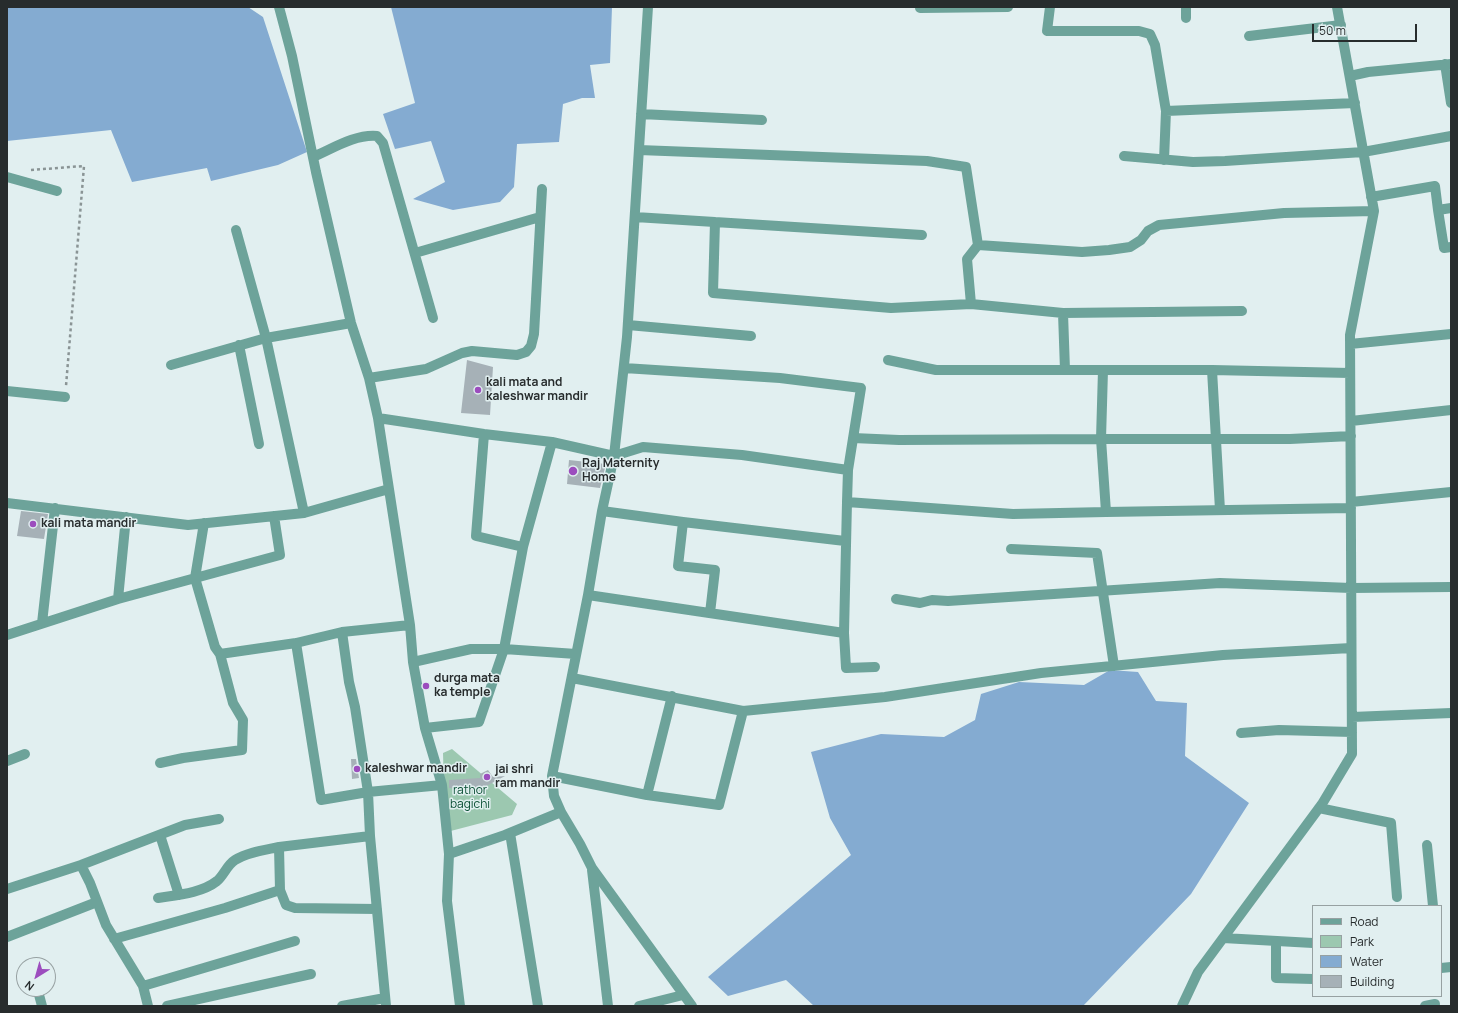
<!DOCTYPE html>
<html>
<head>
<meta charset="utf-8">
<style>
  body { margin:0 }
  #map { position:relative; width:1458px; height:1013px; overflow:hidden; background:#e1eff0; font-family:Manrope,sans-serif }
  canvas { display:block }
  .frame { position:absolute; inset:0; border:8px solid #272c2d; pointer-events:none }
  .legend { position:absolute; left:1312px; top:905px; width:130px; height:92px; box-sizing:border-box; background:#e1eff0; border:1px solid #97a1a2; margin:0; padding:5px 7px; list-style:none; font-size:12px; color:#272c2d }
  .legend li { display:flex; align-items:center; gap:8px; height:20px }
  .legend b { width:20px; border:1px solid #97a1a2 }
  .north { position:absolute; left:16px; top:957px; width:40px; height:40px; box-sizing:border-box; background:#e1eff0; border:1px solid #97a1a2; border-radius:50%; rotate:217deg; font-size:11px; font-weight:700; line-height:16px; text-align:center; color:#272c2d }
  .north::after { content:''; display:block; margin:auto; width:14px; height:18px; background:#9c4dbe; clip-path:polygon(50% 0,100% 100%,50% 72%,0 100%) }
  .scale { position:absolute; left:1312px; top:24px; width:105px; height:18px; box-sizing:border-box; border:2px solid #272c2d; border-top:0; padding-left:5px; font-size:12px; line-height:14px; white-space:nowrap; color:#272c2d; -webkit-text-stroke:3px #e1eff0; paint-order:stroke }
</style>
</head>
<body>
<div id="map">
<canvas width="1458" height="1013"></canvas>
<div class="frame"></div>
<ul class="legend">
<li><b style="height:5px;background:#6da39a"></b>Road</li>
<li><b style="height:11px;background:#9cc8b0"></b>Park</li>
<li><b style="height:11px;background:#84abd1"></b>Water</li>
<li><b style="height:11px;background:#a6b1b7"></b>Building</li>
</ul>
<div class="north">N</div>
<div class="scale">50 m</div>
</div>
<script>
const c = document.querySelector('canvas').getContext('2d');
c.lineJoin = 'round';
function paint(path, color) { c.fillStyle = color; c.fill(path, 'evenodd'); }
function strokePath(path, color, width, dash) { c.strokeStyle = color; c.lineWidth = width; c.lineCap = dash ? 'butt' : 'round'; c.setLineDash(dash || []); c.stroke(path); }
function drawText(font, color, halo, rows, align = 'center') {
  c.font = font + ' Manrope,sans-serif'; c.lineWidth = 3; c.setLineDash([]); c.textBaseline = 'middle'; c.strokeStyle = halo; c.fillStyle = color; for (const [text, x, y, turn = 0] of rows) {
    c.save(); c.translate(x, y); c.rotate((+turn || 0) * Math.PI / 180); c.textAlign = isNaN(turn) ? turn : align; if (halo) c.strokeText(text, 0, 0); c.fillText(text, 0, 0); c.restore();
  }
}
paint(new Path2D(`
  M452,749L517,804L512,815L443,833L444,789L443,753Z`), '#9cc8b0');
paint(new Path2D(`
  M7,7H248L263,17L307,152L278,165L211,181L207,168L132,182L111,130L7,141Z
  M391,7H612L610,63L590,65L595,98H582L563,104L559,142L517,144L514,187L500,202L453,210L413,199L445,182L431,141L395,149L383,114L415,103Z
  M1110,670L1138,672L1156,701L1187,703L1185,756L1249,803L1191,894L1083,1006H814L786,980L728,996L708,977L851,855L830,818L811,752L881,734L944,737L975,720L981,694L1019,682L1084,685Z`), '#84abd1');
paint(new Path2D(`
  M467,360L493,367L490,415L461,413Z
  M569,460L606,464L600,488L567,484Z
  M21,511L48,514L44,539L17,536Z
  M351,759H356L359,778L352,779Z
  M488,770L493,777L505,776L481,789L449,788V780L480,778V774Z`), '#a6b1b7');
strokePath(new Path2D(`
  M31,170L84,166L66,386`), '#8a9495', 2.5, [3, 3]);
strokePath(new Path2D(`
  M279,7L292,56L316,172L351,323L369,378L378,418L410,625L413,662L425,728L442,785L368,792L321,800L296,643
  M648,7L627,337L614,456L602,511L588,595L552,776L554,796L561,812L580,844L592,868L692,1006
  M1050,7L1047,31H1139L1150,34L1155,45L1166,111L1164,160
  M1186,7V18
  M920,8L1008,7
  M1249,36L1341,25
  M1445,64L1451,103
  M1350,76L1368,72L1451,64
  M1166,111L1355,103
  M641,114L762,120
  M639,150L927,161L966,167L978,245L967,259L971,304
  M1124,156L1193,162L1225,161L1363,152L1451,136
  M313,157C332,149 355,134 377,136L383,143L433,318
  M7,177L57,191
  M1371,197L1435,186L1438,210L1451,208
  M1438,210L1444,248L1451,247
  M635,217L922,235
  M715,222L713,293L891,308L971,304L1063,313
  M236,230L266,338L304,513
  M978,245L1082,252L1109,250L1130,247L1141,240L1148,231L1159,225L1284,213L1374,211
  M415,253L540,217
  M628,325L751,336
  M1350,344L1451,334
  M239,345L259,444
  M888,360L936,370H1212L1220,510
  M171,365L266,338L351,323
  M624,368L780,378L861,388L848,470L847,502
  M1065,370L1063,313L1242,311
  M1103,370L1101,439H1290L1351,436
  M1212,370L1350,373
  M369,378L426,369L462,353L472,351L517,355L526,352L531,346L534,334L536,299L542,189
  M7,391L65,397
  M378,418L484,434L552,442L614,456L643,447L742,455L848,470
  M1351,421L1451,410
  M484,434L476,536L523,547
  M853,438L899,440L1101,439L1106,512L1351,508
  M1351,502L1451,492
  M7,503L188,525L304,513L389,489
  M602,511L683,522L845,541
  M683,522L678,566L715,570L710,613
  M1011,549L1097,553L1114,666
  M588,595L844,633L846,668L875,667
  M118,599L126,517
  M896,599L920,603L932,600L948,601L1220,583L1351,588L1451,587
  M42,623L55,508
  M342,632L349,682L355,707L368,792L370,836L386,1006
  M844,633L847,502L1013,514L1106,512
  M7,635L118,599L280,555L274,516
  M220,654L296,643L342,632L410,625
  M413,662L471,649H504L576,654
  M572,678L743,711L885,697L1041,673L1223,655L1351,648
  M1352,717L1451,713
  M425,728L479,722L504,649L523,547L552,442
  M1241,733L1279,730L1352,732
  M7,761L25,754
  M160,763L183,758L242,750L243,720L233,703L220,654L215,647L195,578L204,523
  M552,776L647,795L719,805L743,711
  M442,785L449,854
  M647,795L672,696
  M1319,808L1391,823L1397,897
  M510,833L538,1006
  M160,835L179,895
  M1427,845L1433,906
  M279,847L370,836
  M81,865L90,883L106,925L143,986L148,1006
  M592,870L608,1006
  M7,889L81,865L185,825L219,819
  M158,898C177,895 202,893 217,881C224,875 227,865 235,860C248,852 265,850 279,847L280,890L286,905L295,908L377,909
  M7,937L97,902
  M1223,938L1313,943
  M114,939L225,908L280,890
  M1276,941V978L1313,979
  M1441,968L1451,967
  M143,986L295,941
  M38,991L42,1006
  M167,1006L311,974
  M342,1006L385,998
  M460,1006L447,901L449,854L505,835L561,812
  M639,1006L683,995
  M1182,1006L1198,972L1322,804L1352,754L1350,335L1374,211L1337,7
  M1425,1006L1435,1004`), '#6da39a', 10);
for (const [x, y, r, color] of [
  [478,390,4,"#9c4dbe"],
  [573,471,5,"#9c4dbe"],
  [33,524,4,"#9c4dbe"],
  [426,686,4,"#9c4dbe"],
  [357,769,4,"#9c4dbe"],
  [487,777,4,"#9c4dbe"]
]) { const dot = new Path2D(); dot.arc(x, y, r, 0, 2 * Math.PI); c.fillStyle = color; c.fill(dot); strokePath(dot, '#e1eff0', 1.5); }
drawText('bold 12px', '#272c2d', '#e1eff0', [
  ["kali mata and",486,383],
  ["kaleshwar mandir",486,397],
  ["Raj Maternity",582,464],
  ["Home",582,478],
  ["kali mata mandir",41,524],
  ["durga mata",434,679],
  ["ka temple",434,693],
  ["kaleshwar mandir",365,769],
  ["jai shri",495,770],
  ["ram mandir",495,784]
], 'left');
drawText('12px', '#0b5035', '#e1eff0', [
  ["rathor",470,791],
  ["bagichi",470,805]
]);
</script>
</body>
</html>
